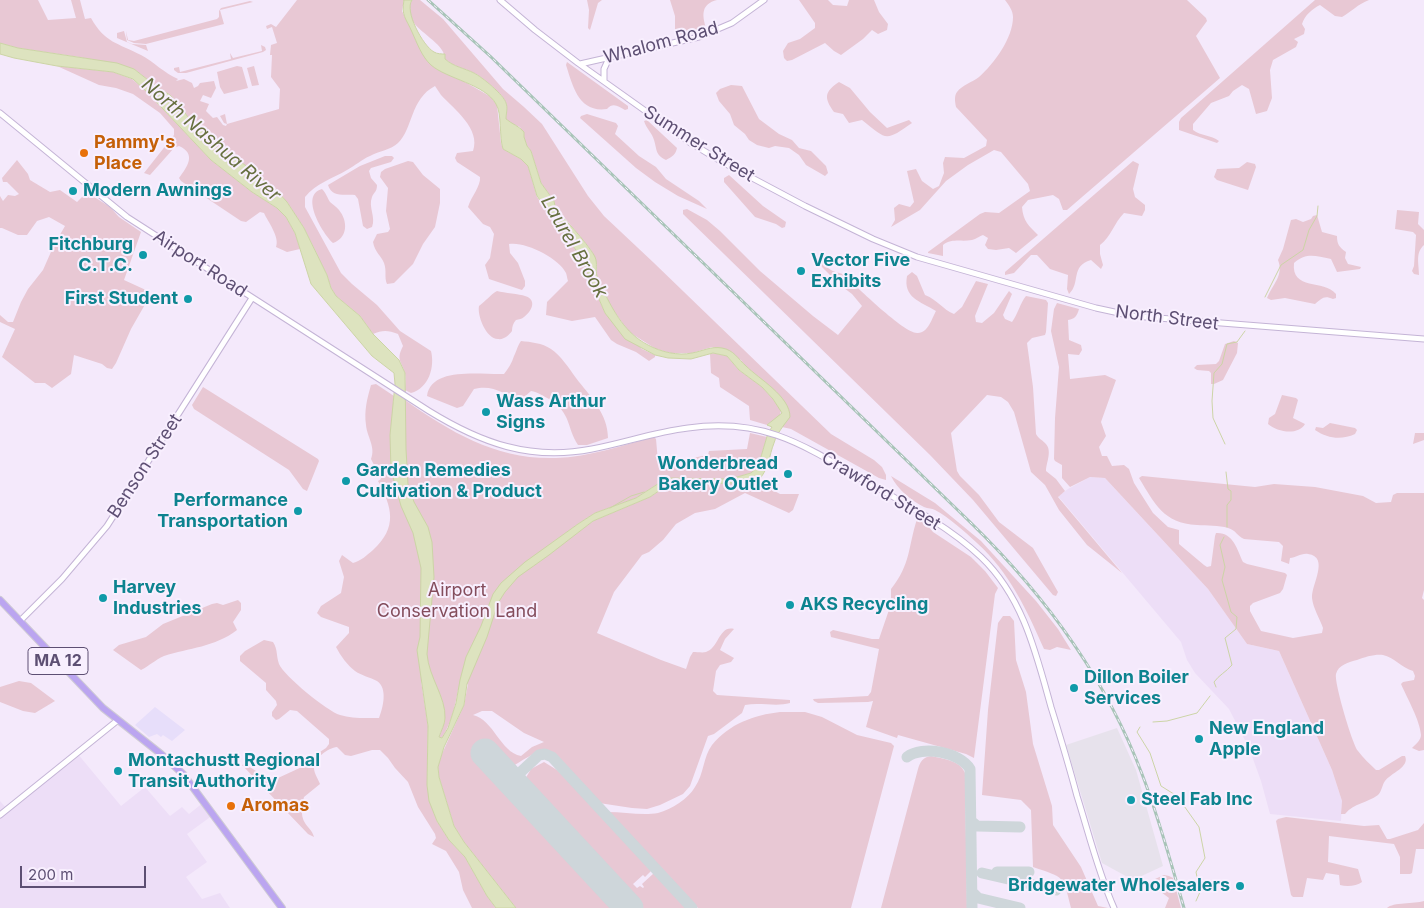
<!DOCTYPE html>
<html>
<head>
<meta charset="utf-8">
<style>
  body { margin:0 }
  #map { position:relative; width:1424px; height:908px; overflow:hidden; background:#f4e9fb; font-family:Inter,sans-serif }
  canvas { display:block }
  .scale { position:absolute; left:20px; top:866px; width:126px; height:22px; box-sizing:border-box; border:2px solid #5d4f73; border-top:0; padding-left:6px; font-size:15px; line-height:18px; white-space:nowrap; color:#5d4f73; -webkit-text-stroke:4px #f8effe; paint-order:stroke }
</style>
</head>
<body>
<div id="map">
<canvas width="1424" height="908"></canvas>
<div class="scale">200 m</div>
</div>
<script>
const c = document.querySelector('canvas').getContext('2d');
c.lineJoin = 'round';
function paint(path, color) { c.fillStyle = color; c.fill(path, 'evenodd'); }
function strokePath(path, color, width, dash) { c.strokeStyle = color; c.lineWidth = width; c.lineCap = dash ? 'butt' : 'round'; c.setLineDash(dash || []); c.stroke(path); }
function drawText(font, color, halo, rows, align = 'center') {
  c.font = font + ' Inter,sans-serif'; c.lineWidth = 4; c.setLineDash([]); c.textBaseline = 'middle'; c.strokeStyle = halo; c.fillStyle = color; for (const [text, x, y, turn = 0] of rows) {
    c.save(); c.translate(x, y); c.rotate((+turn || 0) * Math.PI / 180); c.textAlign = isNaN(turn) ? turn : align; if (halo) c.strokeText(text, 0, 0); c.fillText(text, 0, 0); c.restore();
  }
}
paint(new Path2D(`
  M1090,477L1105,478L1208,589L1247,644L1279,651L1332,770L1342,801L1341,821L1270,814L1261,781L1249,748L1229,709L1195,673L1187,660L1181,642L1058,496L1068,489Z
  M77,753L121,806L145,787L170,816L182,807L189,814L204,802L213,815L187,834L207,862L186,877L202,899L220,893L230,908H0V801L7,809Z`), '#eddef7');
paint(new Path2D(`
  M155,707L185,730L172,741L163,735L161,737L157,734L149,737L135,725Z`), '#e7defa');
paint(new Path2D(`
  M1117,728L1136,770L1163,866L1133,880L1102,863L1066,745Z`), '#e7e2ec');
paint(new Path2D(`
  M0,0H38L48,20L76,18L71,0H80L85,19L91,18C105,43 118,43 141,55C154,62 164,73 178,79L176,81L184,79L192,83L194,88L198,86L200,83L214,81L216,88L211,98L203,95L200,101L209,104L206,111L213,118L217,117L223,125L226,126L227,124L224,123L220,116L225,114L227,124L279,109L280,89L271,77L272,55H270L271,45L277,43L272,27L267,29L266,26L271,24L276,27L297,0H404L402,11L408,23L441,71L458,78L479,90L491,97L497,105L501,143L503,149L521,159L528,166L537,197L581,257L605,313L642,349L655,355V357L649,361L636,352L617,344L611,340L595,317L572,321L546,315L547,302L568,281C567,278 567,276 566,273C559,258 525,241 509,244L510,253L518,263L525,281V286L522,290L489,279L485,265L490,258L494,234L490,227L483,224L468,207C471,197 481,186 480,177L457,162L455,158L457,153L473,151C481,129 454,109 441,95C439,92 437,89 435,86C410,99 413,129 398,143C391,150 379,151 370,156C362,159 355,166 347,170C332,179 316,183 305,197V207L341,273L352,284L377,305L400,331L431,351C435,367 429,388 411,393L405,390C405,384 406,378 405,373C401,360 396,360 403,346L398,334C388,330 382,330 373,334L360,316L336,296L331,288L327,275L304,228L287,202L276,190L245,165L201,137L192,128L189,119L180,105L170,95L157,87L134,69L79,57L18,48L0,43Z
  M412,0H420L443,19L503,89L524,107L542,124L588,196L604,216L654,263L831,434L874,460L882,467L886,475V480L879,478L791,429L782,427V424L787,421L770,388L745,366L741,360L712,347L692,353H671L656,349L629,332L611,307L596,275L597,266L591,250L564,217L556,211L554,201L541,183L531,151L527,146L520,127L511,124L506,119C506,114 508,108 506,103C504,95 482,77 474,73C464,68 454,67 445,59C446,39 395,25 412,0Z
  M587,0H602L598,3L590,30L588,28L589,10Z
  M670,0H717C701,4 702,15 706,28L680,35L675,29V16Z
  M799,0H828L833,5L847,6L849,0H874L879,12L888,24L887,30L878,34L872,30L863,39L841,55L834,51L825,43L792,60L787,61L784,58L783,51L788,43L800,39L815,28V23Z
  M1005,0H1187L1206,18L1207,21L1196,36L1220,78L1067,210H1063L1059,199L1053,195L1028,200L1022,207C1023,221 1029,226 1038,235L1016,253L1009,248L996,250L988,249L985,245L988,238L983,235C980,236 976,239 972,240C961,242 952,238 943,245V256L928,253V252L980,214L985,212L999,213L1030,191L1028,184L1001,152L994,150L968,165L946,181L920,210L891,227L895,220L894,208L899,204L910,207L914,202L907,171L916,169L922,181L933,189L939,186L944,173L943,163L945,157L964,158L986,146L987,140L956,107C955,102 954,96 957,92C962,85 973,82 979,77C994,64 1013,38 1013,17C1013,11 1009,5 1005,0Z
  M1315,0H1369C1358,4 1351,12 1342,17L1335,16L1320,5C1312,9 1305,15 1302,24L1305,29L1304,34L1294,39L1298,42L1296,47L1273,60L1270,70L1272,98L1267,111L1256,114L1249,89L1242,85L1233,91L1229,96L1211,103L1193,124V130C1201,136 1211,135 1219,141L1217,143L1179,130V122L1181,118Z
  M250,1L253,2L220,10L224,24L146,44L134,43L127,40L126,31L128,40L134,41L217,19L219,17V11L221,8Z
  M124,31L127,42L132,44L146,45L148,51L117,38V33Z
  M261,45L265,47L266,50L263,52L186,73H178L174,70V68L179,67L180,72L231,59L230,53L233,58L262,51Z
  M567,62L628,106V109L625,110C618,106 613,102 607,109C579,113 573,87 566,65Z
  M57,66L113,72L132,79L147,92L211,160L252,192L277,208L286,217L295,233L300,249L287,252L276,247C280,237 268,222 264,213L260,212L246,222L241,221L181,181L179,178C187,167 197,154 179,146L174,148L150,175L144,173L174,135V129L160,113L133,94L116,88L99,85Z
  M237,66L242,67L248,88L224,94L220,87L217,72Z
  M254,66L259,85L252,86L247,68Z
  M839,82L850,88L870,112L887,128L909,120L912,123C885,142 887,140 862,120L849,123L843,114L834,112C824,98 824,92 839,82Z
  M731,85L742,86L759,119L779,134L792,140L799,148L811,151L826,166L828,173L825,176L806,165L799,155L789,148L775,146L769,148L757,145L749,140L745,134L734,125L730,114L719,101L716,93L720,89Z
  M587,114L616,123L618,126L615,134L639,156L656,167L666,179L699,201L707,209L678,196L655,182L636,168L580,118L581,116Z
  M647,120L677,148C676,154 672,157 666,160C655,155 657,149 654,140C652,133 646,128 644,121Z
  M385,156H392L394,158L391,162L371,168L369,171L371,178L377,185C377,192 374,192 372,197C368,207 376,217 372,227L367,229L363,226L358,199L355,195C344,194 332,198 328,185L360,166Z
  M17,160L28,174L30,180L50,192L60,190L77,202L84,195L88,193L110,207L119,217L141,232L124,280L148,291L147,301L131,329L116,363L112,369L107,368L102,364L74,355L71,374L52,388L45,383H35L2,357L15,329L0,322V315L8,322H13L21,302L28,289L43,270L54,245L65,226L49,217L37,221L27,235H18L2,228H0V196L3,201L8,195L15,196L19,194L7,182H3L2,178Z
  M408,161L413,162L423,175L440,189V203L435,227L423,244L413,264L394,283L387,284C384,277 387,271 384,263C381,255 375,253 373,242L377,234L388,232L390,229L386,211L388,188L380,177L381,172L385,169Z
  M1133,161L1139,164L1133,189L1135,197L1145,205V210L1142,216L1124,213C1114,223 1111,237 1100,245V254L1103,265L1101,269L1091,260C1070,266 1081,283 1069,294L1067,289L1068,275L1050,269L1037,255H1031L1014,273L1005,275V272Z
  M1247,162L1255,164L1256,167L1248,190L1217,180L1214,177L1217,169L1239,168Z
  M729,175L763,206L786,222L785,227L782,228L776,224L755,217L724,182V178Z
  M322,189C326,193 327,197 330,202C333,205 337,207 339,210C348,221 348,238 333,243C323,234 299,195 322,189Z
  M687,209L707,220L720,231L760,271L813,316L838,335L862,306L852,294L832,279L833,278L818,263V261L821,259C823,263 827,268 831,270C836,273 841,272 845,276C857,287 904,333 917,333C928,334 932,318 936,311C920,301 903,298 907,276L912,272L917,276L925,295C938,300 942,309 954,314L962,307L976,281L988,284L975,316L976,322L982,323L994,313L1009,291L1012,294L1003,315L1005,319L1012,322C1018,314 1020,303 1026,296L1046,300L1048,303L1046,332L1045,335L1032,338L1027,343L1033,387L1036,434C1039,439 1041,439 1045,443C1053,450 1046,463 1046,471L1056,479L1065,491L1058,497L1122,573L1087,545L1059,510L1045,485L1031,472L1014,412L1008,402L1001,397L987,395L951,433L957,471L960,476L979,495L999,522L1033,548L1058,592L1056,596L1053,595L973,500L930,455L683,214V210Z
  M1397,210L1419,212L1418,224L1424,230V245C1415,253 1419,264 1419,275L1414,274L1412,271L1414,266L1416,235L1413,232L1395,229Z
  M1317,215L1322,232L1337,236C1337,244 1339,247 1346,252L1345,258L1348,264L1361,267L1360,269L1337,272L1331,259C1315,256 1307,252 1294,263C1291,291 1324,279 1336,294V298L1333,299C1323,295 1322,299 1315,304L1285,298L1271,300L1267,298C1273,284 1284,275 1278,260L1283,249L1291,220L1296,219L1303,222L1311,219L1313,216Z
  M497,291C504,293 520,294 525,296C538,300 531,312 524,317C522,319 519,319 516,320C513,323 512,327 512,331C509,335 504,340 498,339C486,339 477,315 479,306C486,301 490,295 497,291Z
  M1057,303L1079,309C1077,316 1075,319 1068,320L1069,340L1081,345L1082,350L1079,355L1068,354L1070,379L1105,375L1116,380L1101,422L1106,436L1099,447L1102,456H1107L1112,466L1124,465L1129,469L1134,483L1153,513L1168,527L1179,530V544L1204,565L1207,567L1211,566L1215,536L1216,533C1233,532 1237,549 1243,562L1247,564L1285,573L1287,575L1283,589L1280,593L1253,603L1250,606V611L1261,631L1293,638L1322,633L1323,628C1320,619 1313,608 1312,598C1311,585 1330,557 1308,554C1301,553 1296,558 1290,558L1289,564L1281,561L1283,546L1279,542L1244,539C1237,536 1236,530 1228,528C1219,525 1207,526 1197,525C1163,523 1155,504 1139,478L1142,476L1255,487L1274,484L1315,487L1363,496L1376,503L1391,502L1393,495L1397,493H1424V590L1422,598L1424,600V750L1419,751L1412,748C1416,744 1421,740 1421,735C1420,720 1407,698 1401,684L1403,682L1414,680L1415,676L1413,671C1402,668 1394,657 1383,655C1375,654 1365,657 1357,660C1349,662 1338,665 1336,674C1334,682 1352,743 1358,751C1363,758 1370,764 1376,770H1379L1402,756H1405C1410,767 1391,773 1385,781C1382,785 1382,791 1378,795C1367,803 1354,803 1345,814H1341L1342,801L1332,770L1279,651L1247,644L1208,589L1105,478L1090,477L1070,487L1062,478V465L1055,461L1054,459L1055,418L1059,367L1051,331L1054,309Z
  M521,341C531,342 542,343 551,349C561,356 569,368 576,378C590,396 608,414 608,438L587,445H578C566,426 572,414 549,399C543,396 538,392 531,391L522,399C503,395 494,384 474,389L463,406L457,408L427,396C431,366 482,375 504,374C508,369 512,363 514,356C517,350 517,347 521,341Z
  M1234,341L1238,343L1237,353L1223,380L1214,384H1211V373L1209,371L1197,370L1194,368L1197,365L1216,364L1219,361L1225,344Z
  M713,353L727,356L739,370L762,387L773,399L781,410L780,416L767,425L750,420L749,406L720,387L719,378L711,373L710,354Z
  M376,384L394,396L393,402L405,408V400C452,433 497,460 556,458C589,457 623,445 654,437L656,439L658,462L661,464L708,455L709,451L747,449L750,433L767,437L758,467L751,473L730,479L667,478L636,498L595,513L578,524L531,559V567L593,521L650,497L666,486L750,482L759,480L769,488L780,494H799L793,510L789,513L745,493L715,509L695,513L676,524L663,540L649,552L642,555L614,592L597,633L661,660L686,669L690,657L693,652C697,652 703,653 706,652C719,648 719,625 734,629L725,639L720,650L734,658L731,662L720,665L716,671L713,691L717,695L790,700V703C776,707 760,702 745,705L742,713L714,734L708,736L690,786L683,794L660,805L647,809L632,808L599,803L554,754C539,746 525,760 511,767L491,746L477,759L616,908H516L464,842L454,826L439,777L438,767L441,756L464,705L468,684L458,690C455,707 451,723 442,738L439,737L445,719L421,681L428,726L427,785L437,821L449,840L465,857L487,896L496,908H472L463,890L459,872L446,851L432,844L436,838L435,834L418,807L408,782L395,768L388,758L380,750H372L351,756L345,755L337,747C328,748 314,758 314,768C314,773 318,779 320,784L304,797C302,805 300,815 305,823C308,828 312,830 314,837L308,834L242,765L245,764L267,778H278L304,766L309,759L326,748L329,744V739L297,711L290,710L279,719L276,720L272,716V712L277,705L276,701L266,690V683L240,661V656L245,651L264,640L273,642C278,650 276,655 279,664C284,676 327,711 340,715C352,719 367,718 379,718C383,708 388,688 377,681C370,677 362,676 355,671C348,666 340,655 336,647L349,633V627L321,617L317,613L321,606L341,593L344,577L339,561L342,555L353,563C361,561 367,555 373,550C398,527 392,507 378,481L381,479L371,459C376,447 367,437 366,425C364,411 367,399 371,385ZM482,711H492L524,733L544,742L532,747L521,756C500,752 494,720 473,715Z
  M203,387L318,459L319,461L307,491L303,489L289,470L194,409L192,405Z
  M1282,395L1296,398L1298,400L1293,418L1305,424C1298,436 1277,432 1268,424L1269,418L1275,414Z
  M1330,423L1355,428L1357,430L1355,434C1342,440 1328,439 1315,430L1316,427L1323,428Z
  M1415,433H1424V440L1413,444Z
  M891,476L935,503L981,541L1036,601L1058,629L1071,650L1057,647L1050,650L1044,649C1027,610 1009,572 977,543C966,533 949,517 935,510C932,508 928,509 924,507C912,501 897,489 891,476Z
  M917,519L923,520L933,532L971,557L985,571L998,588L995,594L974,758L966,754L898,735L897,738L866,727L873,701L868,702L818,703L814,701L813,699L868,696L871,692L879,649L831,637L830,632L833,630L872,639H879L891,604V589C911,564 908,547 917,519Z
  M238,600L241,603V610L233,622L237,630C215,647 189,648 164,656C155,660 149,666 141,670L113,650L119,645L146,637L163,624L212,604L217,603L223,605Z
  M1003,616H1010L1014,621L1016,660L1026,692L1033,744L1052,806L1053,825L1081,867L1098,906L1108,908H1071C1063,875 1065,878 1033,867L1031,810L1021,800L982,795L988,710L998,623Z
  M19,681L31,683L55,701L35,713L23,711L0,702V687Z
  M780,712H805L822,717L857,735L891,743L894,746L851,908H698L608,812C624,812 643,816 658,813C672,809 688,799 695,787C704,774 703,757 712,745C729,724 754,715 780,712Z
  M931,756C943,759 960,760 965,773L967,908H881L918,769C920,762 923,757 931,756Z
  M544,762L557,770L582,795L652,870L645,877L643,875L633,884L637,888L640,886L643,888L644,887L642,884L654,873L686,908H643L524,781L531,769Z
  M1286,817L1364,826L1379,825L1387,839H1390L1418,830L1424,823V849H1416L1412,873L1410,874H1400V857L1394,844L1329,836L1328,862L1358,869L1362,882C1357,886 1347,887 1340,885L1339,875L1326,873L1323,880L1307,878L1303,897H1293L1291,895L1276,821L1278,819Z
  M1164,875L1169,876L1173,878L1181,908H1165L1169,898L1153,886L1155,879Z
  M1424,901V908H1387C1393,902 1414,904 1424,901Z`), '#e8c8d4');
const water = new Path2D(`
  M404,0H412C404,11 423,46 434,52C437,54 442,54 445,54V59C454,67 464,68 474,73C482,77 504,95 506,103C508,108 506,114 506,119C512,124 519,126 524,132V137L527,146L531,151L541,183L554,201L556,211C564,217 591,248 595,257C598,264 595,270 597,276C598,280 601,285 603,290C614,312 625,333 648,345C661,352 678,356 692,353C703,351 711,346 722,348C734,350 738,359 746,366C759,379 790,396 790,417C784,425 777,433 774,443C769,456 769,468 759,480L750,482L666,486L650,497L593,521L549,555L518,577L505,592L498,603L487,637L467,684L464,705L444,747L438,767L439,777L454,826L464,842L516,908H496L487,896L465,857L449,840L437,821L429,801L427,785L428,726L417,650L420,637L421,568L413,533L401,506L391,470L390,435L395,384L394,373L372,356L311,284L295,233L286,217L277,208L252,192L211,160L147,92L133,79L113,72L57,66L14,58L0,54V43L18,48L117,63L134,69L157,87L170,95L180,105L189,119L192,128L201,137L245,165L276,190L287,202L304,228L327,275L331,288L336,296L360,316L373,334L399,360L405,373L406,449L408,484L414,502L428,527L432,542L434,577L427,654C429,678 446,697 445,718C445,724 441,731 439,737L442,738L448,728L456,703L460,680L466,657L481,626L493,594L501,583L525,562L578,524L595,513L636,498L667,478L730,479L751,473L758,467L768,433L772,427L767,425L782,413L773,399L762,387L739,370L727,356L713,353L691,359L668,358L655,355L625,339L605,313L581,257L537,196L528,166L521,159L503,149C499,137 502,113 496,104C485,84 447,79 431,65C422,57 417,43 412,32C406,18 401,16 404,0Z`);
paint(water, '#dde3bf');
strokePath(water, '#ccd4a6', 1);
strokePath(new Path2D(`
  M1265,297L1281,265L1303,250L1309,230L1317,216L1318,206
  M1225,444L1213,418L1212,401L1214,373L1222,364L1227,344L1237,342L1245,331
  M1226,472L1228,489L1231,491V500L1227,505V527
  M610,508L631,496L644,492
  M1216,687L1214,682C1219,675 1226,672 1232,665L1225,638L1236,629L1237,617L1231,612L1222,580L1225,567L1220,545L1224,537
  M1153,722L1167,721L1197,713L1210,696
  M1140,727L1137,732L1150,753L1161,786L1177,796L1199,827L1205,858L1196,872L1200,892L1196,901`), '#ccd4a6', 1);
strokePath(new Path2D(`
  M185,120L212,145`), '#dde3bf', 8);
strokePath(new Path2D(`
  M907,757C922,745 960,752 970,769L972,908
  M511,781L539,755L545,754L552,757L692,908
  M971,821L977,826L1020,827
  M997,872H1029
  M982,873L1056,890
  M972,892L978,898L1020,908`), '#ced6da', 11);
strokePath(new Path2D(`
  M485,753L629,908`), '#ced6da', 29);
const secondary = new Path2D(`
  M500,0L535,30L578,63L689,142L724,163L805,206L873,239L917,257L1096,308L1133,316L1424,339
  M580,64L699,37L732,23L764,0
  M604,81V69L609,58
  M0,113L127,217L429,411C481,443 530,461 592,449C624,443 655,432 688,428C760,418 799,442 858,477C900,501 946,524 981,557C1023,597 1036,653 1051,707C1060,736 1069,766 1077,796C1089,834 1098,872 1114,908
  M20,621L62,579L107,526L252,298
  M0,815L118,720`);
const highway = new Path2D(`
  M0,600L103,708L161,754L183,774L282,908`);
strokePath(secondary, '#c4b4d6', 7);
strokePath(highway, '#cecad5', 8);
strokePath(secondary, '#fff', 5);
strokePath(highway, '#bba5f0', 6);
const rail = new Path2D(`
  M428,0L490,56L970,522C1044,594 1105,676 1142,774C1159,818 1171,863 1184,908`);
strokePath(rail, '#a8c4b8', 3);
strokePath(rail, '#f8effe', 1, [4]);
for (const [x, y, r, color] of [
  [84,153,5,"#e8710a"],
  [73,191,5,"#0f9aa8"],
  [143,255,5,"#0f9aa8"],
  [801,271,5,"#0f9aa8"],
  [188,299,5,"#0f9aa8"],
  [486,412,5,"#0f9aa8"],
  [788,474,5,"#0f9aa8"],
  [346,481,5,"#0f9aa8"],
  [298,511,5,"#0f9aa8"],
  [103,598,5,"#0f9aa8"],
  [790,605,5,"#0f9aa8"],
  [1074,688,5,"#0f9aa8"],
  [1199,739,5,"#0f9aa8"],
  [118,771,5,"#0f9aa8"],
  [1131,800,5,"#0f9aa8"],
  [231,806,5,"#e8710a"],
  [1240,886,5,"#0f9aa8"]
]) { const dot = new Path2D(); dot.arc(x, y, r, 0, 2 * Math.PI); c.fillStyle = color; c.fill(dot); strokePath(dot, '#f8effe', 2); }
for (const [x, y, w] of [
  [58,661,60]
]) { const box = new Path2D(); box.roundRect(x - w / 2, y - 13.5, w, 27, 4); c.fillStyle = '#f8effe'; c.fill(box); strokePath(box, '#5d4f73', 1); }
drawText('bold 16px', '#5d4f73', null, [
  ["MA 12",58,661]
]);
drawText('18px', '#5d4f73', '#f8effe', [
  ["Whalom Road",661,43,-15],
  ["Summer Street",699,144,32],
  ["Airport Road",200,264,33],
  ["North Street",1167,318,7],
  ["Benson Street",145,466,-57],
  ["Crawford Street",881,491,31]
]);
drawText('bold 18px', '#c56008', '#f8effe', [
  ["Pammy's",94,143],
  ["Place",94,164],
  ["Aromas",241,806]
], 'left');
drawText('bold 18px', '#0d838f', '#f8effe', [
  ["Modern Awnings",83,191],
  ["Fitchburg",133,245,"right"],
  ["C.T.C.",133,266,"right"],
  ["Vector Five",811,261],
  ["Exhibits",811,282],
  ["First Student",178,299,"right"],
  ["Wass Arthur",496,402],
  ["Signs",496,423],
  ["Wonderbread",778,464,"right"],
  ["Bakery Outlet",778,485,"right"],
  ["Garden Remedies",356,471],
  ["Cultivation & Product",356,492],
  ["Performance",288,501,"right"],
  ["Transportation",288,522,"right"],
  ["Harvey",113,588],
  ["Industries",113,609],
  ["AKS Recycling",800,605],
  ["Dillon Boiler",1084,678],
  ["Services",1084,699],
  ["New England",1209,729],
  ["Apple",1209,750],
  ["Montachustt Regional",128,761],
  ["Transit Authority",128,782],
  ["Steel Fab Inc",1141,800],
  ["Bridgewater Wholesalers",1230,886,"right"]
], 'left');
drawText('18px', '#844d5c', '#f8effe', [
  ["Airport",457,591],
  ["Conservation Land",457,612]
]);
drawText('italic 19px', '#677040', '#f8effe', [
  ["North Nashua River",211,140,41],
  ["Laurel Brook",574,247,60]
]);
</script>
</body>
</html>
